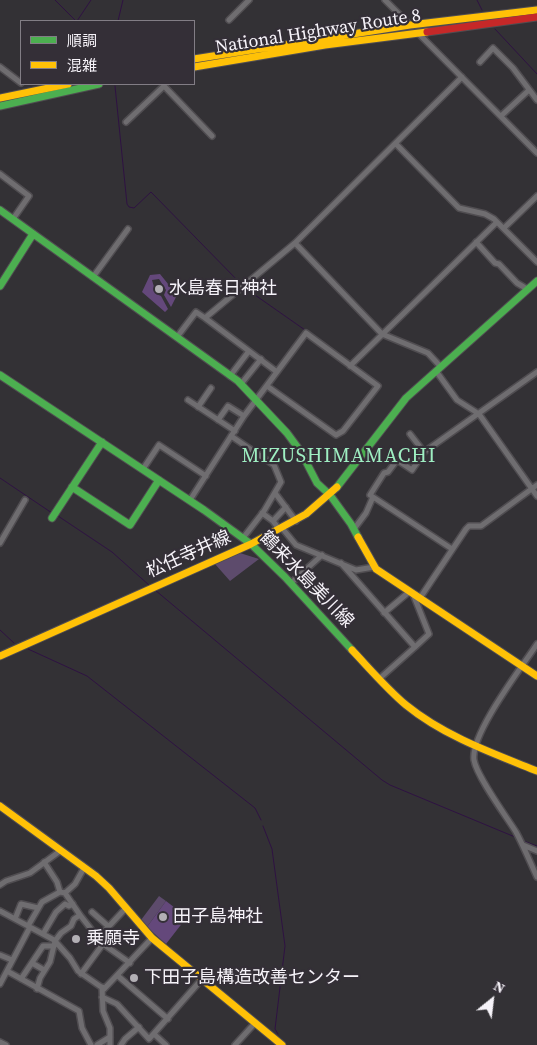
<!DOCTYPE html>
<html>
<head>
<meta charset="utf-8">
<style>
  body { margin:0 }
  #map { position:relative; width:537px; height:1045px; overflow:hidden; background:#333135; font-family:"Source Serif 4","Noto Sans JP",serif }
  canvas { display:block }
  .legend { position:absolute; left:20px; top:20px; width:175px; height:65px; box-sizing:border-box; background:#342f37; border:1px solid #827d85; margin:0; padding:6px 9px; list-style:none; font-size:15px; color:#f6f3f9 }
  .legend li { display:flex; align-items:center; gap:10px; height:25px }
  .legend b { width:25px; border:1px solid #827d85 }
  .north { position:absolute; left:467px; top:975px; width:50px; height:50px; -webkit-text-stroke:4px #342f37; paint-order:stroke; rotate:29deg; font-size:14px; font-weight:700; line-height:20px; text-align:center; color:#f6f3f9 }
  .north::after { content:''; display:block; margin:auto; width:18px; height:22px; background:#f6f3f9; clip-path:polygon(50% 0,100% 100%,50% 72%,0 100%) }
</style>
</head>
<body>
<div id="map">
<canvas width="537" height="1045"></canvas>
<ul class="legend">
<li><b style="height:6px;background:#4caf50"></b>順調</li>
<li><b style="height:6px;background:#ffc107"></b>混雑</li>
</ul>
<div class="north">N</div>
</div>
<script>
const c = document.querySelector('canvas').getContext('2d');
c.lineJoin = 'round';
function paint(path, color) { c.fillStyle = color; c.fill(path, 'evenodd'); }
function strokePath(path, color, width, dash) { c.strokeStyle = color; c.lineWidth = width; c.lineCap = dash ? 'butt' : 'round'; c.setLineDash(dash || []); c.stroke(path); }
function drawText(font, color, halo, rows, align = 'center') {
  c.font = font + ' "Source Serif 4","Noto Sans JP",serif'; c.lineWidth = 4.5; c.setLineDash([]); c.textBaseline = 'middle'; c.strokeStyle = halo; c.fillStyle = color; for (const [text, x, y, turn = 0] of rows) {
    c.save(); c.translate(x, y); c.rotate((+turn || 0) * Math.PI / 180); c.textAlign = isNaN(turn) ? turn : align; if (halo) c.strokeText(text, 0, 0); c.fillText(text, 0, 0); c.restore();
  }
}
paint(new Path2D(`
  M240,553L259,559L230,581L215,564Z
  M159,896L166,901L147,927L141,920Z`), '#5d4b6c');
paint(new Path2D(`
  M160,274L177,295L171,307L164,295L166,290L159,279L152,280L156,294L161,296L168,309L165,312L142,292L150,275Z
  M166,901L187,917L166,944L147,927Z`), '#64487b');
strokePath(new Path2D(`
  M55,0L76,21
  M477,0L482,10
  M77,21L91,0
  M118,21L123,0
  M495,29L537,74
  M115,86L127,204L129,207L134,208L151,192L241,284
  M245,288L305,330
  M0,478L52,513
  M58,516L112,552L150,586
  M155,590L382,780L390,785L515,837
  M0,630L14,643
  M28,649L87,676L255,808L261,820
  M263,826L272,849L285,946L275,1029L278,1034
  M521,840L537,846`), '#2f1243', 1);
const street = new Path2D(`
  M385,0L410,25
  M229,20L249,0
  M418,33L537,153
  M480,62L493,48L513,68L537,100
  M0,67L21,83
  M164,86L212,136
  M501,116L529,90
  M126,122L164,86V84
  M396,144L459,208L485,214L494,219L537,262
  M0,174L29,196L13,219
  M504,228L537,196
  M476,242L495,263L499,264L517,283L527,289
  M295,243L382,334L428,353L441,367
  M93,277L128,229
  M205,318L277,372
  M177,337L196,312L205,318L295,243L462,77
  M350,366L497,222
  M436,371L457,400L479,414L537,496
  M230,376L249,351
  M241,384L261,359
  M188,400L235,431
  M198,407L211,388
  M218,420L228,406L244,416
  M410,434L424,452
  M231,436L274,465L281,482L264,511L243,538
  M143,469L159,445L206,476
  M275,493L296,521
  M190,500L244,416L306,333L378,386L343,431L336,435L267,386
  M262,513L273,521L279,529
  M273,521L286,507
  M282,528L296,545L356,570L374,567
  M354,529L366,513L373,497
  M0,543L25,500
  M452,549L370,495L384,473L388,472L397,460L412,470L424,452L537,372
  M341,563L415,647L429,634L413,594
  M291,583L322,555
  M420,598L466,529L469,526H481L537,485
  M384,613L409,592
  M537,644C522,667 470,734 474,760C477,777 506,816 516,832C524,847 530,862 537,877
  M379,679L415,647
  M523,845L537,851
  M44,862L57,882L60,892L65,893L80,915
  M0,885L6,881L30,873L60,851
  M65,893L75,884L84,868
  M126,908L98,938L103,944L130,963
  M0,911L54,940L70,958L78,971L104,989L152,938
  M92,912L108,926
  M15,919L21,904L38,908
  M28,926L42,902L60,892
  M43,934L56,912L65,904L69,906L73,904
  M0,955L12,960
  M32,963L44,970
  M7,971L79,1011L82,1028L91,1045
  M81,974L103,944
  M118,976L168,1019
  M21,979L43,946H54
  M0,984L30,927
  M102,987L103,1011L110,1028V1045
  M37,989L40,978L50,962L55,941L61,933L71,926L74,919L80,915L98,938
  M102,997L117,1004L149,1039L202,979
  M154,1034L166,1045
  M0,1042L6,1045
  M97,1045L110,1037
  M121,1045L125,1039L139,1027
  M235,1045L255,1023`);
const fast = new Path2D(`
  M0,106L99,84
  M0,210L238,381L287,433L301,452L317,483L330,495L351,524L358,537
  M0,286L33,234
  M0,375L204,510L251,544L285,577L352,650
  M72,487L130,525L159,480
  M337,487L406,398L537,281
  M52,518L102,442`);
const slow = new Path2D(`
  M194,59L410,25L537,10
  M194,67L325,45L427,32
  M0,98L68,84
  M358,537L376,569L537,676
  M352,650C370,669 387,689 406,705C444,736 492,753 537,771
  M0,656L251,544L306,514L337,487
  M0,806L96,876L109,888L152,938L282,1045`);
const jam = new Path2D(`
  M427,32L537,17`);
strokePath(street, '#504d51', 8);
strokePath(fast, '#504d51', 9);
strokePath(slow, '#504d51', 9);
strokePath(jam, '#504d51', 9);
strokePath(street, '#6f6d70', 5);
strokePath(fast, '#4caf50', 7);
strokePath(slow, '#ffc107', 7);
strokePath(jam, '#c62828', 7);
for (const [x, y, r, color] of [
  [159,289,5,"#b2afb4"],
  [163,917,5,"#b2afb4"],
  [76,939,5,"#b2afb4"],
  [134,978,5,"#b2afb4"]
]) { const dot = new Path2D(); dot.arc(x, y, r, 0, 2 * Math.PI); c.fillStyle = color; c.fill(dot); strokePath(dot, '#342f37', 2); }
drawText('18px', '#f6f3f9', '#342f37', [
  ["National Highway Route 8",318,32,-9],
  ["松任寺井線",189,555,-24],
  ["鶴来水島美川線",306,580,46]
]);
drawText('18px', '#f6f3f9', '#342f37', [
  ["水島春日神社",169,289],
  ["田子島神社",173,917],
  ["乗願寺",86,939],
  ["下田子島構造改善センター",144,978]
], 'left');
c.letterSpacing = '1px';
drawText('20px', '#9fefc2', '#342f37', [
  ["MIZUSHIMAMACHI",339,457]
]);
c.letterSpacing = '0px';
</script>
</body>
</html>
